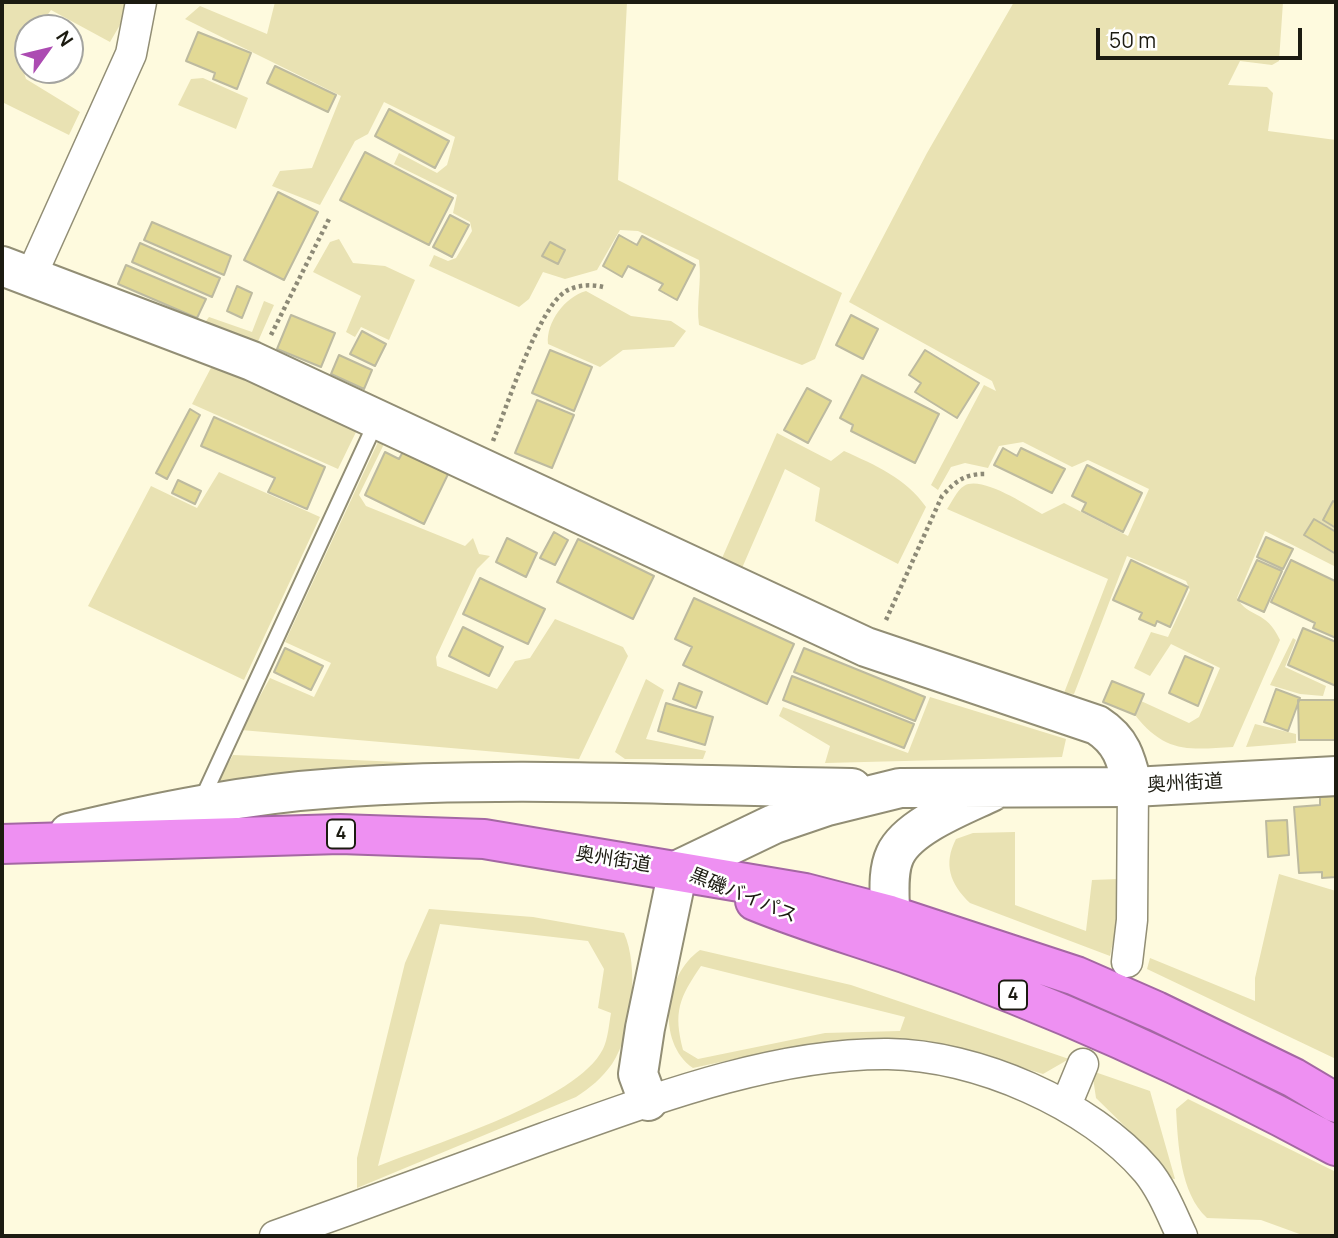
<!DOCTYPE html>
<html>
<head>
<meta charset="utf-8">
<style>
  body { margin:0 }
  #map { position:relative; width:1338px; height:1238px; overflow:hidden; background:#fefade; font-family:Manrope,sans-serif }
  canvas { display:block }
  .frame { position:absolute; inset:0; border:4px solid #1c1b11; pointer-events:none }
  .north { position:absolute; left:14px; top:14px; width:70px; height:70px; box-sizing:border-box; background:#fff; border:2px solid #a4a4a0; border-radius:50%; rotate:56deg; font-size:19px; font-weight:700; line-height:28px; text-align:center; color:#1c1b11 }
  .north::after { content:''; display:block; margin:auto; width:24px; height:32px; background:#ac4bb2; clip-path:polygon(50% 0,100% 100%,50% 72%,0 100%) }
  .scale { position:absolute; left:1096px; top:28px; width:206px; height:32px; box-sizing:border-box; border:4px solid #1c1b11; border-top:0; padding-left:9px; font-size:21px; line-height:24px; white-space:nowrap; color:#1c1b11; -webkit-text-stroke:5px #fff; paint-order:stroke }
</style>
</head>
<body>
<div id="map">
<canvas width="1338" height="1238"></canvas>
<div class="frame"></div>
<div class="north">N</div>
<div class="scale">50 m</div>
</div>
<script>
const c = document.querySelector('canvas').getContext('2d');
c.lineJoin = 'round';
function paint(path, color) { c.fillStyle = color; c.fill(path, 'evenodd'); }
function strokePath(path, color, width, dash) { c.strokeStyle = color; c.lineWidth = width; c.lineCap = dash ? 'butt' : 'round'; c.setLineDash(dash || []); c.stroke(path); }
function drawText(font, color, halo, rows, align = 'center') {
  c.font = font + ' Manrope,"Noto Sans JP",sans-serif'; c.lineWidth = 5; c.setLineDash([]); c.textBaseline = 'middle'; c.strokeStyle = halo; c.fillStyle = color; for (const [text, x, y, turn = 0] of rows) {
    c.save(); c.translate(x, y); c.rotate((+turn || 0) * Math.PI / 180); c.textAlign = isNaN(turn) ? turn : align; if (halo) c.strokeText(text, 0, 0); c.fillText(text, 0, 0); c.restore();
  }
}
paint(new Path2D(`
  M2,2H126L124,18L110,42L51,10L38,28H28V41L18,54L26,79L80,112L69,135L2,102Z
  M275,2H627L618,180L842,293L815,359L802,365L699,325C696,302 702,282 699,260L638,231L620,230L597,270L565,279L543,272L529,299L519,307L429,266L434,255L448,261L456,258L472,231L470,222L453,213L457,195L394,164L399,153L437,173L447,165L455,137L384,102L368,134L355,141L320,205L272,186L280,171L312,168L341,96L185,19L200,6L267,34Z
  M1014,2H1283L1279,61L1272,65L1240,61L1228,85L1267,87L1273,93L1268,131L1336,140V567L1265,531L1237,598C1249,619 1266,609 1280,640L1233,747C1188,750 1165,753 1135,715L1141,701L1189,723L1199,717L1220,668L1171,644L1150,676L1134,668L1151,632L1168,637L1190,590L1186,581L1127,556L1074,694L1064,693L1108,579L947,509C952,502 957,490 964,486C981,475 1026,505 1042,514L1064,503L1128,536L1149,489L1088,460L1072,467L1023,442L999,446L988,468L965,463L951,467L938,490L931,485L984,385L996,391L992,381L849,302L927,153Z
  M203,78L248,98L236,129L178,105L191,79Z
  M339,239L353,263L385,266L415,280L389,340L361,327L355,337L346,332L361,296L313,272L330,242Z
  M586,291L631,316L671,321L686,331L674,347L623,350L600,367L548,344C546,322 565,297 586,291Z
  M264,301L274,305L256,346L203,325L209,317L252,332Z
  M213,364L357,430L338,469L192,404Z
  M777,433L831,461L844,451C875,465 906,478 926,507L898,564L815,521L820,488L785,469L739,575L719,565Z
  M378,442L384,444L359,495L366,506L465,546L473,538L479,554L490,556L477,569L436,657L437,666L497,689L515,661L530,658L555,619L623,647L628,656L579,759L241,730L270,678L314,697L331,663L285,642Z
  M219,472L320,517L244,680L88,606L151,486L197,508Z
  M1293,638L1296,640L1285,667L1326,686L1323,696L1300,694L1270,685Z
  M646,679L664,690L646,739L706,751L703,759H625L615,752Z
  M930,697L1066,739L1062,757L825,763L830,746L779,716L783,707L908,753Z
  M1255,724L1296,734V743L1246,747Z
  M233,755L568,769L224,786L218,782Z
  M1015,832V905L1086,931L1092,880L1119,879V914L1110,956L970,903C950,884 943,864 956,839L973,833Z
  M1279,874L1336,891V1059L1147,969L1150,958L1255,1001V978Z
  M429,909L533,917L624,933C639,966 633,1033 612,1064C602,1078 590,1088 576,1097L357,1188V1158L405,963ZM440,924L588,941L604,969L598,1008L611,1013C609,1024 608,1039 603,1049C577,1101 433,1144 378,1166Z
  M700,950L851,985L1069,1059L1043,1074C995,1060 944,1040 893,1038C826,1036 758,1055 693,1068C656,1042 664,975 700,950ZM701,966L905,1017L900,1031L825,1033L698,1059L683,1050C673,1012 679,998 701,966Z
  M1092,1071L1150,1091L1175,1179L1169,1178L1148,1149L1096,1098Z
  M1188,1099L1336,1172V1236H1305L1261,1220L1207,1218C1180,1193 1178,1144 1176,1109Z`), '#e9e2b3');
const building = new Path2D(`
  M198,32L251,53L237,89L213,79L215,73L186,61Z
  M275,66L336,95L328,112L267,83Z
  M389,109L449,141L435,168L375,136Z
  M365,152L453,198L429,245L340,200Z
  M278,192L318,212L284,280L244,260Z
  M450,215L469,225L452,257L433,247Z
  M152,222L231,256L224,275L144,240Z
  M619,235L637,245L642,236L695,265L677,300L659,290L663,284L628,266L622,277L603,266Z
  M550,242L565,250L558,264L542,256Z
  M140,243L220,278L212,297L132,262Z
  M126,265L206,299L197,318L118,284Z
  M237,286L252,293L242,318L227,311Z
  M291,315L335,333L321,367L277,349Z
  M851,315L878,329L863,359L836,345Z
  M362,331L386,344L375,366L350,354Z
  M550,350L592,367L574,411L532,393Z
  M925,350L979,383L957,418L915,392L921,383L909,375Z
  M339,355L372,370L364,389L331,374Z
  M862,375L939,414L915,463L851,431L853,425L840,418Z
  M807,388L831,401L808,443L784,430Z
  M537,400L574,415L552,468L515,453Z
  M190,409L200,415L167,479L156,473Z
  M214,417L325,467L307,509L268,492L275,478L201,446Z
  M406,446L451,468L424,524L365,495L385,452L399,459Z
  M1003,448L1017,456L1021,448L1065,469L1052,493L994,465Z
  M1087,465L1142,493L1123,532L1082,511L1086,503L1072,496Z
  M178,480L201,491L195,504L172,493Z
  M1333,501L1336,503V528L1323,520Z
  M1314,519L1336,532V554L1304,535Z
  M554,532L568,540L555,565L540,558Z
  M1266,537L1293,549L1283,569L1257,557Z
  M507,538L537,553L526,577L496,562Z
  M578,539L654,576L633,619L557,582Z
  M1131,560L1188,587L1170,627L1157,621L1155,626L1139,619L1142,613L1113,600Z
  M1257,560L1282,571L1264,612L1238,600Z
  M1291,560L1335,581L1336,578V638L1313,628L1315,623L1271,602Z
  M480,578L545,609L528,644L463,614Z
  M694,598L794,644L767,704L683,665L692,647L675,639Z
  M463,627L503,647L489,676L449,656Z
  M1303,628L1336,642V686L1288,665Z
  M285,648L323,666L311,690L274,672Z
  M804,648L925,697L915,721L794,672Z
  M1185,656L1213,668L1198,706L1169,693Z
  M792,676L914,724L904,748L783,700Z
  M1112,681L1144,694L1135,715L1103,702Z
  M679,683L702,692L696,708L673,699Z
  M1276,689L1300,698L1288,731L1264,722Z
  M1298,700H1336V740H1299Z
  M666,703L713,717L705,745L658,731Z
  M1336,796V877L1322,878V872L1299,873L1294,807L1320,805V797Z
  M1287,820L1289,855L1268,857L1266,821Z`);
paint(building, '#e2d995');
strokePath(building, '#bdba9f', 2);
const lane = new Path2D(`
  M202,799L377,420`);
const street = new Path2D(`
  M31,276L131,54L141,2
  M1127,962L1132,920L1133,787
  M1066,1105L1083,1064
  M275,1236C365,1204 455,1171 544,1138C651,1100 773,1053 888,1054C976,1055 1090,1104 1147,1171C1162,1189 1172,1215 1182,1236`);
const secondary = new Path2D(`
  M2,266L252,361L866,647L1097,725C1122,741 1126,759 1133,787
  M69,833C157,812 246,794 336,788C507,775 680,786 852,788
  M890,915C890,896 887,872 895,855C908,826 964,805 991,792
  M648,1101L638,1074L645,1028L678,870L774,824L827,806L900,788L1133,787L1336,776`);
const highway = new Path2D(`
  M2,844L340,834L484,839L805,893L890,915L1076,976L1156,1011L1294,1078L1336,1103
  M755,901C806,922 859,937 910,955C1058,1007 1199,1072 1336,1146`);
strokePath(lane, '#928e75', 18);
strokePath(street, '#928e75', 33);
strokePath(secondary, '#928e75', 42);
strokePath(highway, '#a467a3', 42);
strokePath(new Path2D(`
  M271,335L330,217
  M493,441C507,407 538,308 566,291C577,285 591,284 603,287
  M886,620L942,496C956,481 964,474 985,474`), '#8d8a77', 4.5, [3.5, 3.5]);
strokePath(lane, '#fff', 14);
strokePath(street, '#fff', 30);
strokePath(secondary, '#fff', 38);
strokePath(highway, '#ee90f2', 38);
for (const [x, y, w] of [
  [341,834,28],
  [1013,995,28]
]) { const box = new Path2D(); box.roundRect(x - w / 2, y - 14.5, w, 29, 5); c.fillStyle = '#fff'; c.fill(box); strokePath(box, '#1c1b11', 2); }
drawText('bold 18px', '#1c1b11', null, [
  ["4",341,834],
  ["4",1013,995]
]);
drawText('19px', '#1c1b11', '#fff', [
  ["奥州街道",1185,784,-3],
  ["奥州街道",613,860,9],
  ["黒磯バイパス",743,896,22]
]);
</script>
</body>
</html>
